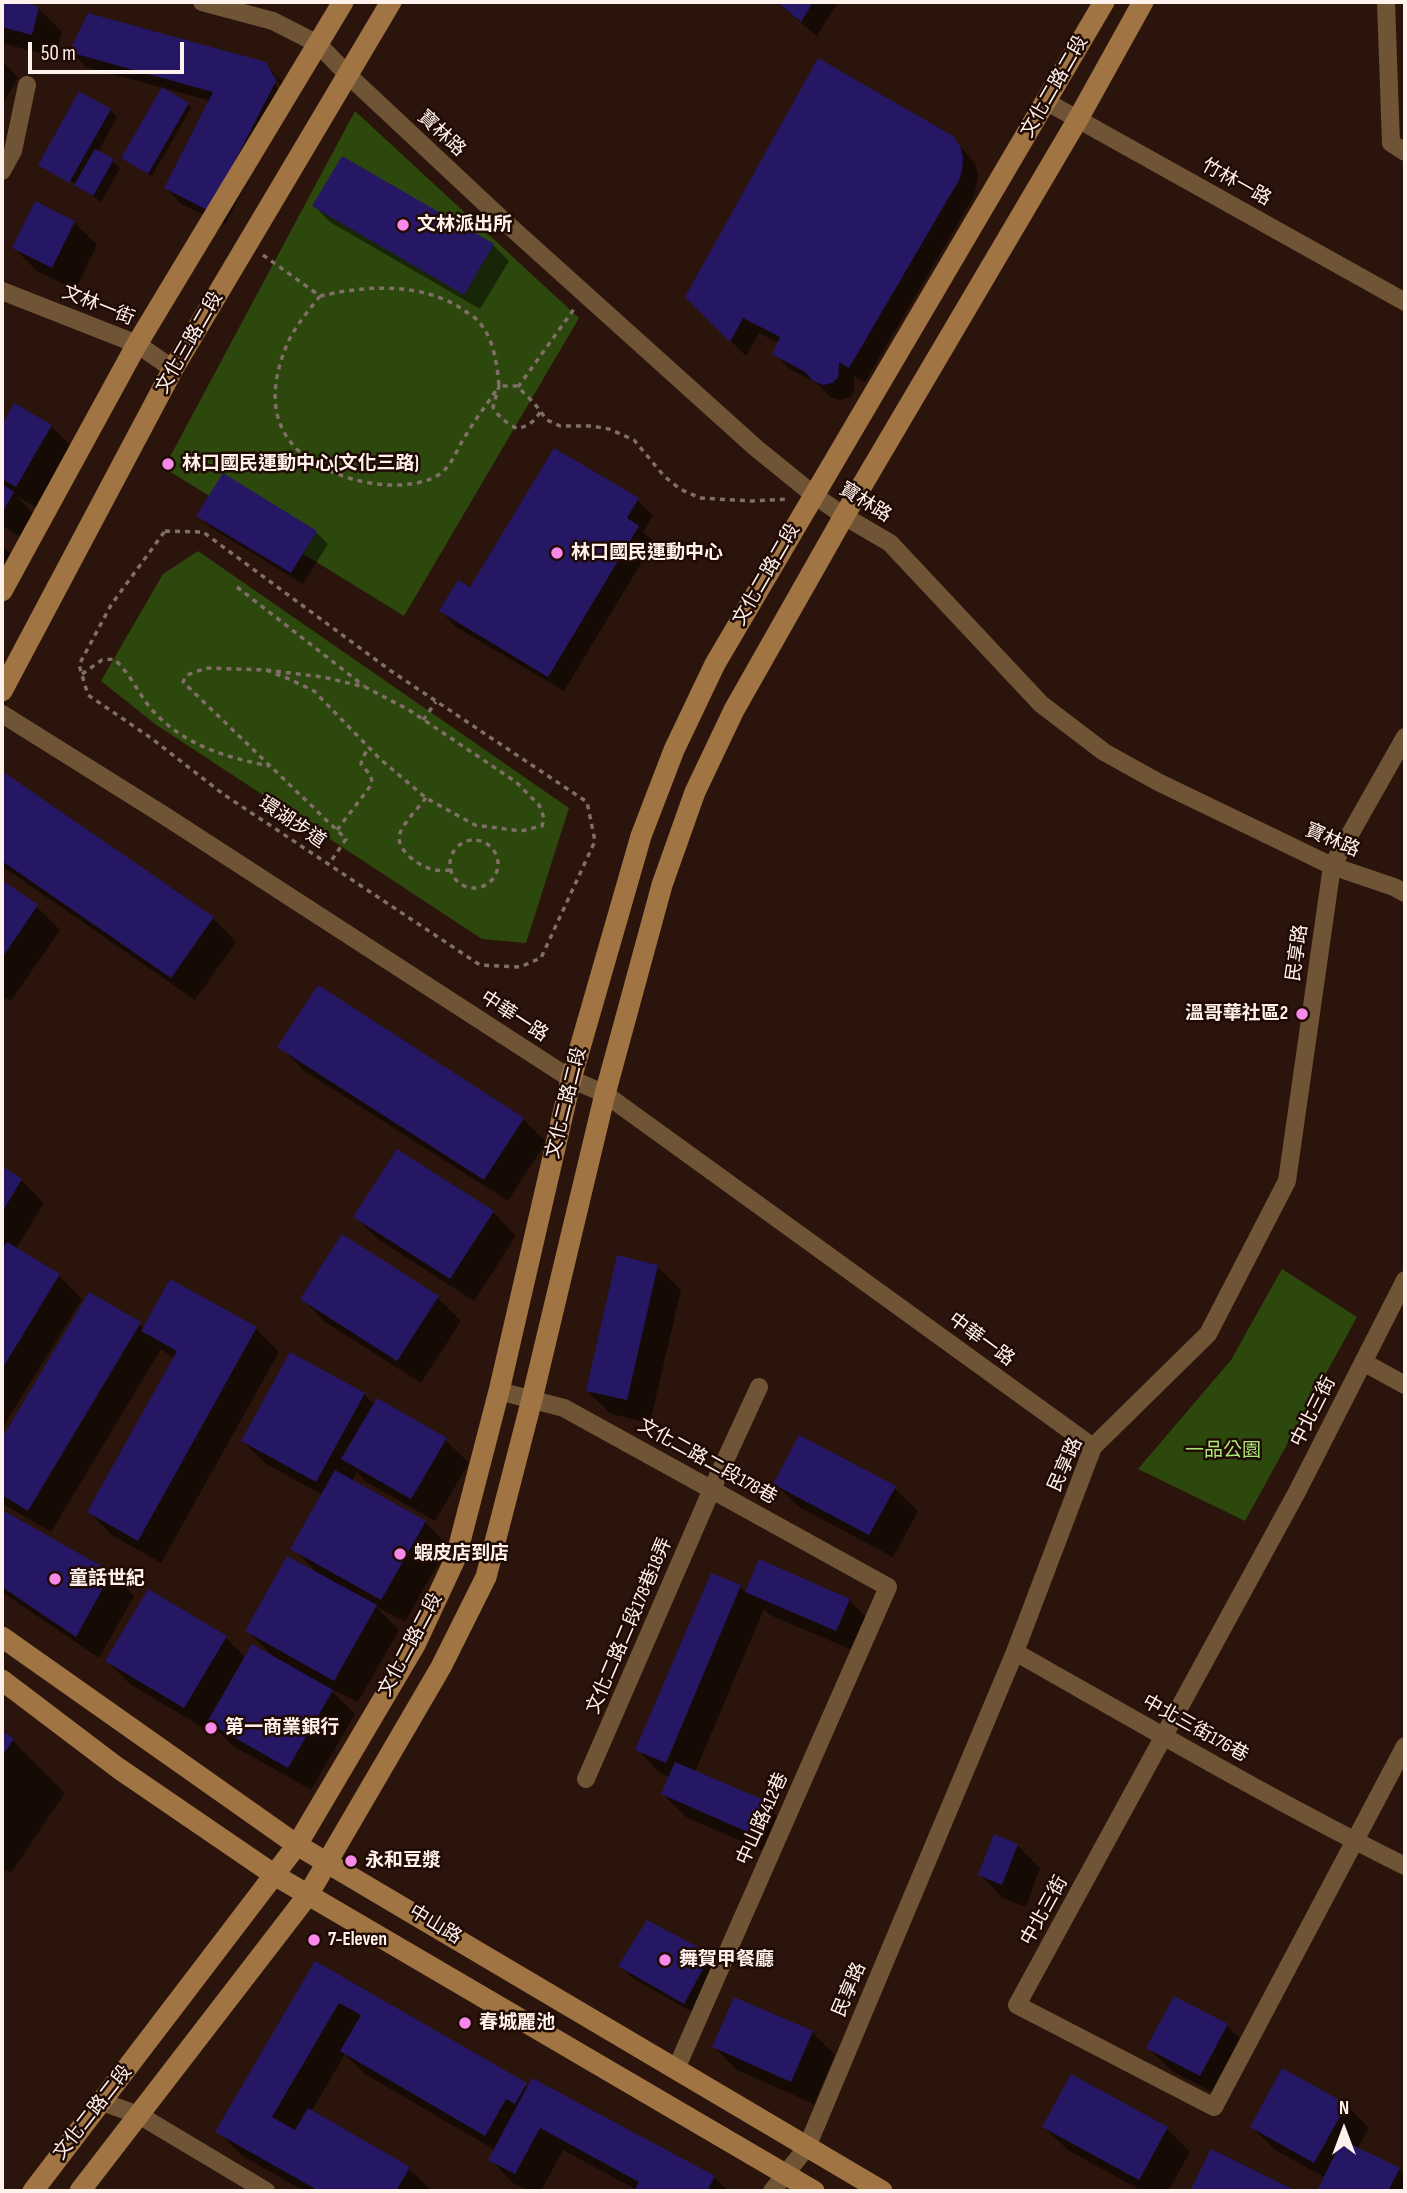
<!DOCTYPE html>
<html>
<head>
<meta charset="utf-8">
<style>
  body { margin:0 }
  #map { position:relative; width:1407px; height:2193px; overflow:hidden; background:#2a140b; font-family:"Sofia Sans Condensed",sans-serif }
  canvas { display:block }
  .frame { position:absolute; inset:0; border:4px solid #fff2ed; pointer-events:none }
  .north { position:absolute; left:1309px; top:2095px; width:70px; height:70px; -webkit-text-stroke:5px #200b04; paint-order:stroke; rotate:0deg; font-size:19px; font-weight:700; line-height:28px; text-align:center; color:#fff2ed }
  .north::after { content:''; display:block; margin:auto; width:24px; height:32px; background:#fff2ed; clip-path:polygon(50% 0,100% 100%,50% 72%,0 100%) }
  .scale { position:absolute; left:28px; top:42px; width:156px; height:32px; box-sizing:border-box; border:4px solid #fff2ed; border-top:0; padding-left:9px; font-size:21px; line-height:24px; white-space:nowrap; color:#fff2ed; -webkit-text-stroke:5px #200b04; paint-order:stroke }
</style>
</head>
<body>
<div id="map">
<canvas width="1407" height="2193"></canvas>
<div class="frame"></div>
<div class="north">N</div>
<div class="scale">50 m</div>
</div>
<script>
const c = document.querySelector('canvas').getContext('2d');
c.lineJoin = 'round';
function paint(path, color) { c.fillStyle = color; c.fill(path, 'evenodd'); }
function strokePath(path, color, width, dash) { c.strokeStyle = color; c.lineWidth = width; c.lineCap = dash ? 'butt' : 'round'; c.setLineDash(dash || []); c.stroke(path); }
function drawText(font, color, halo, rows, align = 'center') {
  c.font = font + ' "Sofia Sans Condensed","Noto Sans TC",sans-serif'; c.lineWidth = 5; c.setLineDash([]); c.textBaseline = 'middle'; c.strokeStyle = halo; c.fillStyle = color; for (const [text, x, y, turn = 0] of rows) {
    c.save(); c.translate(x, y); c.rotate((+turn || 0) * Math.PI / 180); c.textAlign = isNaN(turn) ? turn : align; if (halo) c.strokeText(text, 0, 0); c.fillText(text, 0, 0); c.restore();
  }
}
paint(new Path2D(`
  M355,111L579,318L404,616L164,468Z
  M198,551L569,808L526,943L482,939L155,724L101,681L163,574Z
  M1282,1269L1357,1317L1245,1521L1138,1469L1231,1360Z`), '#2c480d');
paint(new Path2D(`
  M2,2H13L39,9L62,32L55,57L2,43Z
  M776,2H838L817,36Z
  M71,51L265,64L281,80L290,97L225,225L181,204L166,188L211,101L86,67ZM271,75H275L281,88L278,89Z
  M2,61L18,77L2,106Z
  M188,104L191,108L152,176L126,161Z
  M110,110L117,117L98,152L113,161L120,168L101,202L78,187L76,188L78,185L47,168V171L40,165Z
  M952,138L975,163L978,175L974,196L865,382L854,376V390L851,397L840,400L830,397L819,385L790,369L774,353L779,343L759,333L746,356L687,297Z
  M314,206L493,245L509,261L480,309L330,222Z
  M74,222L97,245L75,290L37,271L14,248Z
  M15,406L51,426L74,449L40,509L17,497L36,516L23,538L2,526V428Z
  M637,500L653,515L643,532L654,542L564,691L456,627L441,611L471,589Z
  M198,516L316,532L328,544L303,584L210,527Z
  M2,545L20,563L2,589Z
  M2,773L213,918L236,942L195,1000L2,866Z
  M2,882L37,907L60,930L11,1001L2,995Z
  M280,1046L523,1119L546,1142L508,1201L303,1070Z
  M2,1168L21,1180L44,1203L16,1249L59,1276L82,1299L4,1425L2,1423Z
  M493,1212L516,1236L474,1301L379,1240L355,1217Z
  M658,1267L681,1290L650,1423L611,1414L587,1391Z
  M170,1281L256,1329L279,1352L161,1563L112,1535L89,1512L175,1359L161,1349L51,1532L2,1503V1441L90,1294L144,1328Z
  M302,1298H438L461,1321L421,1383L325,1322Z
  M364,1394L374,1405L445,1440L469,1463L435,1521L366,1482L357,1472L352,1481L425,1522L448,1546L405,1622L375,1606L399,1630L358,1702L327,1687L355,1714L311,1790L232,1745L211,1724L207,1730L130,1684L107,1661L226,1638L246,1658L273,1656L247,1631L318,1574L293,1548L323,1495L266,1464L243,1441Z
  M775,1484L894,1488L918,1511L893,1557L799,1507Z
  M2,1512L111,1573L134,1596L99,1658L2,1592Z
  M760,1562L849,1600L872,1623L859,1653L770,1615L764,1609L695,1772L763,1802L786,1825L773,1855L686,1817L663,1794L670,1777L660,1773L637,1749L712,1575L740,1587L747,1593Z
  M2,1733L12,1740L65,1793L11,1873L2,1867Z
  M1017,1845L1040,1868L1026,1907L1003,1898L980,1875Z
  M648,1922L710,1956L722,1967L696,2014L632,1978L621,1966Z
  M316,1963L529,2087L714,2177L728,2191H636L637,2190L563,2150L541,2191H529L513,2183L490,2159L495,2150L365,2074L345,2054L311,2112L409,2169L432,2191H304L241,2155L218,2131Z
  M1227,2026L1250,2049L1223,2098L1172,2071L1148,2048Z
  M812,2032L835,2055L814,2104L737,2070L714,2047Z
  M1346,2105L1369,2128L1357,2149L1399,2169L1405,2176V2191H1319L1326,2178L1275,2150L1252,2127Z
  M1044,2127L1167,2129L1190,2152L1168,2191H1142L1068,2150Z
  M1212,2151L1292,2191H1192Z`), '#0007');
paint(new Path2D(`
  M2,2H20L39,7L32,35L2,27Z
  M777,2H813L801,22Z
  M88,13L266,62L276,81L209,211L164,188L213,92L69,52Z
  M818,58L953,136L960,146L963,158L962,170L959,180L849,368L839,362L838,378L832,383L823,385L813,381L805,372L772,354L780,337L743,318L730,342L685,297Z
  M162,87L189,103L148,174L121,158Z
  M79,91L111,109L69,183L38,165Z
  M95,149L114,159L93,196L74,185Z
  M342,156L494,244L464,295L312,206Z
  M35,201L75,221L52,268L12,248Z
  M14,403L52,425L16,487L2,479V425Z
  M554,448L639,498L627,518L639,526L548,677L439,611L458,580L470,587Z
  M223,473L317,531L291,573L196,516Z
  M2,484L14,492L2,513Z
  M2,771L214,917L171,978L2,861Z
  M2,880L38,905L2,958Z
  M318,985L524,1118L484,1180L277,1047Z
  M397,1149L494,1211L450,1279L353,1217Z
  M2,1166L22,1179L2,1212Z
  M342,1234L439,1296L397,1361L300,1299Z
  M7,1242L60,1274L2,1369V1250Z
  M617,1255L658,1265L627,1400L586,1391Z
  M170,1279L257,1327L138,1541L87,1512L177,1351L141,1331Z
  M89,1292L141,1322L28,1511L2,1495V1438Z
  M290,1352L365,1393L316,1482L241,1441Z
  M377,1398L447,1438L411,1499L341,1459Z
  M799,1435L896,1486L869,1535L773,1484Z
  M335,1470L426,1521L381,1600L290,1549Z
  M2,1510L112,1572L76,1637L2,1587Z
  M287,1556L377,1605L334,1681L245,1631Z
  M759,1559L850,1599L836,1631L745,1592Z
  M711,1573L741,1585L666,1763L635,1750Z
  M148,1589L227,1636L184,1708L105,1661Z
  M252,1644L333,1690L288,1768L207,1722Z
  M2,1731L14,1739L2,1756Z
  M675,1762L764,1800L750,1833L661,1794Z
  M994,1834L1018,1844L1002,1885L978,1875Z
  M647,1920L711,1954L684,2004L618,1966Z
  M315,1961L527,2083L515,2104L506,2099L485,2136L340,2051L361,2015L339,2003L272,2117L295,2130L308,2108L410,2167L396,2191H319L215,2132Z
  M1174,1996L1228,2024L1200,2076L1146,2048Z
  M734,1997L813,2031L791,2082L712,2047Z
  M1282,2068L1347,2104L1314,2163L1250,2127Z
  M1071,2074L1168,2127L1139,2180L1042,2127Z
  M532,2078L715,2176L707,2191H634L639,2182L540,2128L515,2174L488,2160Z
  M1342,2140L1400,2168L1388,2191H1317Z
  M1211,2149L1296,2191H1190Z`), '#261764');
strokePath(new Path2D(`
  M263,255L320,296C367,285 424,282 465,311C469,314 475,317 478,321C494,338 497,364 499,386H517L534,403L547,420L560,426H591L609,429L634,440L664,476L680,489L700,498L752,501L789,499
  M320,296C309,310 297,324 289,340C258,409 279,457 352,479C377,486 410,489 435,477C452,468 456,450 466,435C476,418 488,403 499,386L493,407C499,418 507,423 518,429C528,425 535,422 540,412
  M518,387L574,309
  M165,531L203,532L391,671L587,802L595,841L541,958L520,967L480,965L223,794L151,738L88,695L79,665L111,605Z
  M237,587L364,686
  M266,670L323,677L365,687L409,710L516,782L539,805L544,818L542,826L521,831L475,825L426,798L380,759L314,691L289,679L266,670L206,668L187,675L183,682L346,839L329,864
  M82,674L102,660L114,659C131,674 138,694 153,711C184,745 225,757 269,766
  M423,720L436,702
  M426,798C418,808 405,821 400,833C394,850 421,868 435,870C440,871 446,870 451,870
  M337,830L372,784L371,776L361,764L362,759L369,747
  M450 864a24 24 0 1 1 48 0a24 24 0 1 1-48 0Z`), '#806e67', 3.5, [5, 5]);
strokePath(new Path2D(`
  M202,2L273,21L318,44L348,75L505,222L756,448L814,495L844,516L890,543L1041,704L1104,752L1158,782L1299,850L1332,866L1394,887L1405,893
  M1386,2L1391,143L1405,152
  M1047,102L1405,302
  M2,171L13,151L27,85
  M2,291L137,344L173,369
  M2,714L165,816L571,1079L605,1094L1093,1447
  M1405,1280L1297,1492L1017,2005L1214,2107L1405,1746
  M1363,1362L1405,1385
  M499,1391L564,1408L888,1587L676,2069
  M1015,1652C1144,1725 1272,1800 1405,1866
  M586,1779L712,1489L759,1387
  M102,2102L139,2115L266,2191
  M772,2191L807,2147L1015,1652L1093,1447L1208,1334L1287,1181L1332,866L1405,737`), '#705436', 18);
strokePath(new Path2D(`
  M2,591L137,344L343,2
  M2,691L173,369L391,2
  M2,1637L297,1845L882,2191
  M2,1680L118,1768L276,1876L814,2191
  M33,2191L297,1845L415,1645L456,1557L499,1391L571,1079L641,836L674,750L715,664L1104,2
  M80,2191L308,1895L441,1667L486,1577L532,1399L605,1094L662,885L695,792L734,710L844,516L1078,119L1143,2`), '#a17443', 21);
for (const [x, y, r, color] of [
  [403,225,7,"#f888ea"],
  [168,464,7,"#f888ea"],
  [557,553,7,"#f888ea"],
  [1302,1014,7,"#f888ea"],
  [400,1554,7,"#f888ea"],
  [55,1579,7,"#f888ea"],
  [211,1728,7,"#f888ea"],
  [351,1861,7,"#f888ea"],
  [314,1940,7,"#f888ea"],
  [665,1960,7,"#f888ea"],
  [465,2023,7,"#f888ea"]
]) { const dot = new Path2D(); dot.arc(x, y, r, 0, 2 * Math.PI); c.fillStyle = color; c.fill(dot); strokePath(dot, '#200b04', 2.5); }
drawText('19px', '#fff2ed', '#200b04', [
  ["文化二路二段",1055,87,-60],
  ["寶林路",441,134,43],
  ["竹林一路",1236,183,29],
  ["文林一街",98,306,22],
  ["文化三路二段",190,343,-60],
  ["寶林路",865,503,32],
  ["文化二路二段",767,575,-60],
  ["環湖步道",292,823,34],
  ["寶林路",1332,841,23],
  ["民享路",1298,953,-82],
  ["中華一路",514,1017,33],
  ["文化二路二段",567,1103,-76],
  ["中華一路",981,1340,36],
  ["中北三街",1314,1412,-63],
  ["文化二路二段178巷",707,1462,29],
  ["民享路",1066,1465,-66],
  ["文化二路二段178巷18弄",630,1626,-67],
  ["文化二路二段",411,1645,-62],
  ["中北三街176巷",1195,1729,29],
  ["中山路412巷",763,1819,-66],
  ["中北三街",1045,1911,-61],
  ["中山路",435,1925,31],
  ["民享路",850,1990,-67],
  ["文化二路二段",93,2113,-52]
]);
drawText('bold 19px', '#fff2ed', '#200b04', [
  ["文林派出所",417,225],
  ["林口國民運動中心(文化三路)",182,464],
  ["林口國民運動中心",571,553],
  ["溫哥華社區2",1288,1014,"right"],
  ["蝦皮店到店",414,1554],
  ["童話世紀",69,1579],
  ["第一商業銀行",225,1728],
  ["永和豆漿",365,1861],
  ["7-Eleven",328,1940],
  ["舞賀甲餐廳",679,1960],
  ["春城麗池",479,2023]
], 'left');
drawText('19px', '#ace977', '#200b04', [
  ["一品公園",1223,1451]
]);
</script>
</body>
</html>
